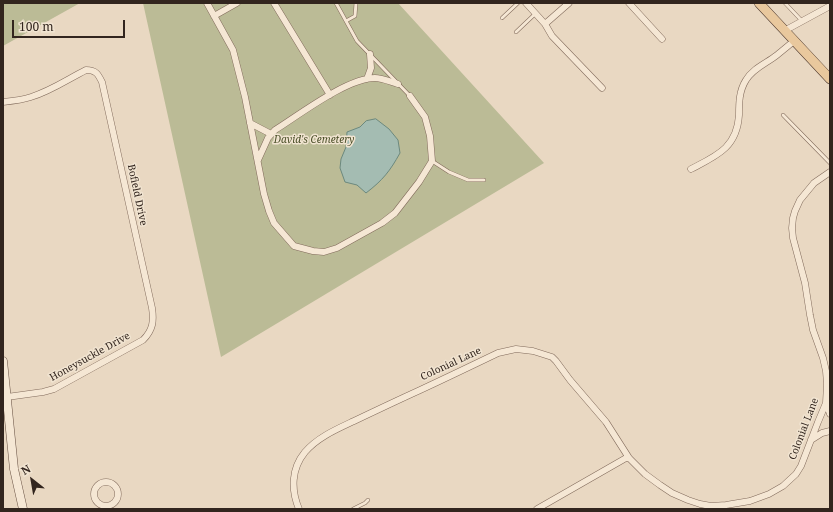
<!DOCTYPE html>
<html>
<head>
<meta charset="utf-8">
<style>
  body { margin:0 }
  #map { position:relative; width:833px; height:512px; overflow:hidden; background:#e9d8c2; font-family:"Noto Serif",serif }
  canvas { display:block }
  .frame { position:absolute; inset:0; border:4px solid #32251e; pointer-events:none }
  .north { position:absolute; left:12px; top:460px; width:40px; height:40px; -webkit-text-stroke:3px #f1e4d1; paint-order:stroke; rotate:329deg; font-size:11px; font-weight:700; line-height:16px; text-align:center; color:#32251e }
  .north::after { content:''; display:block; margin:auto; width:14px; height:18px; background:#32251e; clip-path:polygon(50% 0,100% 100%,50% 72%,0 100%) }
  .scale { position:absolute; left:12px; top:20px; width:113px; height:18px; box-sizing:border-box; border:2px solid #32251e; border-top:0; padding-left:5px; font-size:12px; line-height:14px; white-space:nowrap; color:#32251e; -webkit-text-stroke:3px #f1e4d1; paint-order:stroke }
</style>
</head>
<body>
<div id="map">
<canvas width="833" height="512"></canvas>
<div class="frame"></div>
<div class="north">N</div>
<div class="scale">100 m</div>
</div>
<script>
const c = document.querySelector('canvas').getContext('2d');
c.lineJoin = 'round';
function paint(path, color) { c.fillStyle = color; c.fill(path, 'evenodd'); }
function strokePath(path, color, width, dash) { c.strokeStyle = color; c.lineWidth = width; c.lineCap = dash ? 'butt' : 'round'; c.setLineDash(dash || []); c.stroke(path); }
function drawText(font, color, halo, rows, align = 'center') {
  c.font = font + ' "Noto Serif",serif'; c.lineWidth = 3; c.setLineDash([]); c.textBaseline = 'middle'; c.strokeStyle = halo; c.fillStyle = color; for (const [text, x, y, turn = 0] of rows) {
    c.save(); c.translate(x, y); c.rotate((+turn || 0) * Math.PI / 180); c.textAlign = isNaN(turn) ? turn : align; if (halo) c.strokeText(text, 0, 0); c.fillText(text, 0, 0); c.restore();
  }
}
paint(new Path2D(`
  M3,3H80L3,46Z
  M143,3H398L544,163L221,357Z`), '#bbbb96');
const water = new Path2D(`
  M376,119L389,129L398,140L400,153C390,171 383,180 366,193L357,185L345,182L340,168L341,159L346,147L347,132L360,127L366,121Z`);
paint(water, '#a4bcb2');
strokePath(water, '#6c897e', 1);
const lane = new Path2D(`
  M336,3L357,41L410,96
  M785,3L802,21
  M502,18L518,3
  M346,21L355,16L356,3
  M516,32L536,13
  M783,115L830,163
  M432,161L449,172L468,180H484
  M353,509L365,503L368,500`);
const street = new Path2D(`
  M207,3L233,50L245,97L264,194L269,211L274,223L294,246L313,251L324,252L337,248L382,223L395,213L419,182L432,161L430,136L425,117L410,96
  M274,3L330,95
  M526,3L545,24L552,36L602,88
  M629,3L662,39
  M214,16L237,3
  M545,24L569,3
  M784,31L830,6
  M367,79L371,68L370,54
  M3,102C13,101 22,100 31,97C51,91 68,79 86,70C96,70 98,74 102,82L152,308C154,321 153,330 143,340L54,389L43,392L7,397
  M250,123L271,134
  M258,160L268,138L275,130C299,115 347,78 375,78C382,78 391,82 398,84
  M691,169C716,156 737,148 739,115C739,103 739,91 746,80C753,68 767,63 777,55C783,50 788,46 794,41
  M826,403L830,414
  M811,440L822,433L830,431
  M94 494a12 12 0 1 1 24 0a12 12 0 1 1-24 0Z
  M299,509C291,490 291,469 305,452C318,437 337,429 354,421C375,411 396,401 418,391C444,379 471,366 498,353L516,349L533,351L552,357L556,361L570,380L606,422L629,458L645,474L660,485L672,493L688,500L700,504L711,506L726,505L750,501L769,494L783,486L796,474L801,466L818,422L826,403L827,384L826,371L823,358L813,330L810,315L805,283L793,238L792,228L793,218L795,211L800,200L814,183L830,172
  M537,509L626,458H629`);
const secondary = new Path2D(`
  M3,361L14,469L23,509`);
const primary = new Path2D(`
  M759,3L830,79`);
strokePath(lane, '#816a5b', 4);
strokePath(street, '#816a5b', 7);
strokePath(secondary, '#634c3e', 9);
strokePath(primary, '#4f3a2f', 10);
strokePath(lane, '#f5e7d4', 3);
strokePath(street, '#f5e7d4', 6);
strokePath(secondary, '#f5e7d4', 8);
strokePath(primary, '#e9c89d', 9);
drawText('italic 10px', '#484d26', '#f1e4d1', [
  ["David's Cemetery",314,140]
]);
drawText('10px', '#32251e', '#f1e4d1', [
  ["Bofield Drive",137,195,78],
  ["Honeysuckle Drive",90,357,-29],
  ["Colonial Lane",451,364,-25],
  ["Colonial Lane",804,429,-69]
]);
</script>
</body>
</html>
